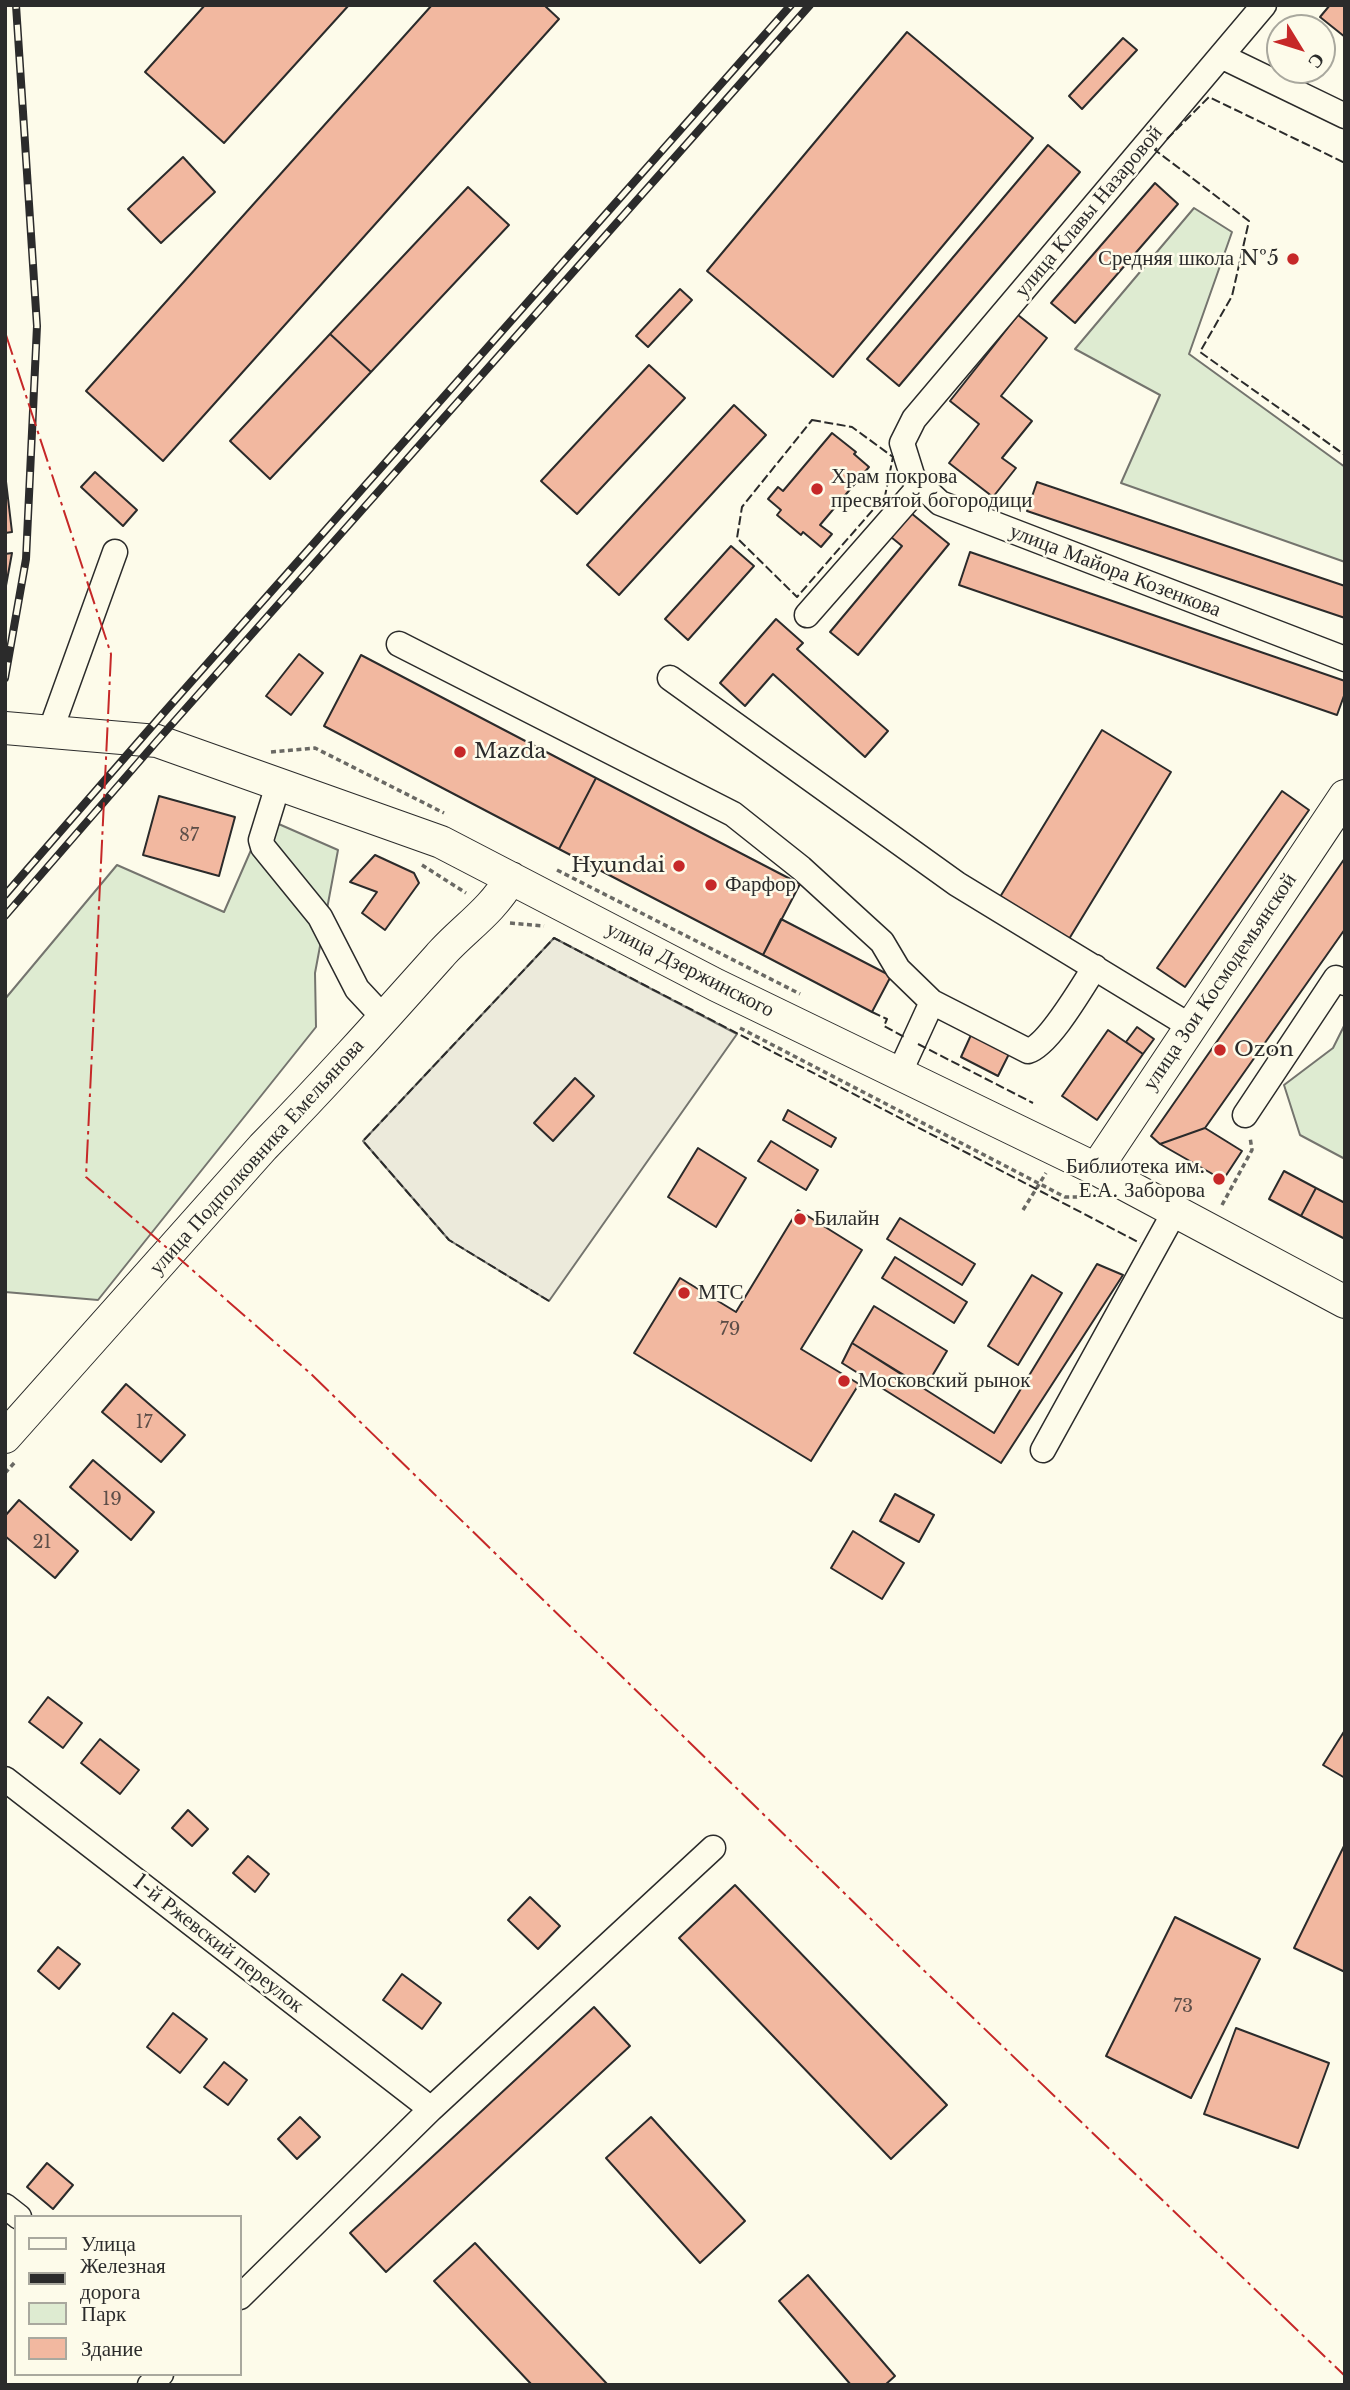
<!DOCTYPE html>
<html>
<head>
<meta charset="utf-8">
<style>
  body { margin:0 }
  #map { position:relative; width:1350px; height:2390px; overflow:hidden; background:#fdfbea; font-family:"Libre Baskerville",serif }
  canvas { display:block }
  .frame { position:absolute; inset:0; border:7px solid #2b2b2b; pointer-events:none }
  .legend { position:absolute; left:14px; top:2215px; width:228px; height:161px; box-sizing:border-box; background:#fdfbea; border:2px solid #a9a89e; margin:0; padding:9px 12px; list-style:none; font-size:21px; color:#2b2b2b }
  .legend li { display:flex; align-items:center; gap:14px; height:35px }
  .legend b { width:35px; border:2px solid #a9a89e }
  .north { position:absolute; left:1266px; top:14px; width:70px; height:70px; box-sizing:border-box; background:#fdfbea; border:2px solid #a9a89e; border-radius:50%; rotate:128deg; font-size:19px; font-weight:700; line-height:28px; text-align:center; color:#2b2b2b }
  .north::after { content:''; display:block; margin:auto; width:24px; height:32px; background:#c62828; clip-path:polygon(50% 0,100% 100%,50% 72%,0 100%) }
</style>
</head>
<body>
<div id="map">
<canvas width="1350" height="2390"></canvas>
<div class="frame"></div>
<ul class="legend">
<li><b style="height:9px;background:#fdfbea"></b>Улица</li>
<li><b style="height:9px;background:#2b2b2b"></b>Железная дорога</li>
<li><b style="height:19px;background:#deebd1"></b>Парк</li>
<li><b style="height:19px;background:#f2b8a0"></b>Здание</li>
</ul>
<div class="north">С</div>
</div>
<script>
const c = document.querySelector('canvas').getContext('2d');
c.lineJoin = 'round';
function paint(path, color) { c.fillStyle = color; c.fill(path, 'evenodd'); }
function strokePath(path, color, width, dash) { c.strokeStyle = color; c.lineWidth = width; c.lineCap = dash ? 'butt' : 'round'; c.setLineDash(dash || []); c.stroke(path); }
function drawText(font, color, halo, rows, align = 'center') {
  c.font = font + ' "Libre Baskerville",serif'; c.lineWidth = 5; c.setLineDash([]); c.textBaseline = 'middle'; c.strokeStyle = halo; c.fillStyle = color; for (const [text, x, y, turn = 0] of rows) {
    c.save(); c.translate(x, y); c.rotate((+turn || 0) * Math.PI / 180); c.textAlign = isNaN(turn) ? turn : align; if (halo) c.strokeText(text, 0, 0); c.fillText(text, 0, 0); c.restore();
  }
}
const green = new Path2D(`
  M1194,208L1232,232L1189,354L1345,467V562L1121,483L1160,395L1075,349Z
  M265,818L338,850L315,973L316,1027L98,1300L5,1292V999L117,865L224,912Z
  M1345,1024V1159L1300,1135L1284,1085L1333,1048Z`);
paint(green, '#deebd1');
strokePath(green, '#74746e', 2);
const parking = new Path2D(`
  M554,938L737,1034L549,1301L449,1240L363,1141Z`);
paint(parking, '#eceadb');
strokePath(parking, '#74746e', 2);
const building = new Path2D(`
  M205,5H349L224,143L145,72Z
  M432,5H544L559,19L163,461L86,391Z
  M1330,5H1345V37L1320,17Z
  M907,32L1033,138L833,377L707,271Z
  M1123,38L1137,50L1082,109L1069,96Z
  M1048,145L1080,172L899,386L867,359Z
  M183,157L215,192L161,243L128,209Z
  M1155,183L1178,204L1075,323L1051,303Z
  M468,187L509,225L371,372L330,334Z
  M680,289L692,300L648,347L636,336Z
  M1018,315L1047,338L1001,396L1032,421L1002,458L1016,468L993,497L949,463L979,424L950,401Z
  M330,334L371,372L270,479L230,441Z
  M649,365L685,398L577,514L541,481Z
  M734,405L766,435L619,595L587,565Z
  M832,433L856,452L854,454L869,467L820,525L832,534L821,547L803,532L801,535L777,515L781,510L768,499L778,487L783,491Z
  M95,472L137,510L123,526L81,487Z
  M5,473L12,532L5,533Z
  M1037,482L1345,586V618L1027,511Z
  M911,513L949,544L858,655L830,632L902,546L891,537Z
  M731,546L754,566L688,640L665,619Z
  M970,552L1345,681V693L1337,715L959,585Z
  M12,553L5,591V554Z
  M776,619L803,643L797,649L888,731L865,757L773,674L745,706L720,683Z
  M299,654L323,673L291,715L266,696Z
  M361,655L596,778L559,849L324,726Z
  M1102,730L1171,772L1069,939L1000,897Z
  M596,778L800,884L763,955L559,849Z
  M1282,791L1309,810L1185,987L1157,968Z
  M159,796L235,817L219,876L143,855Z
  M375,855L414,873L419,883L385,930L362,913L377,892L350,882Z
  M1345,858V929L1205,1128L1160,1144L1151,1136Z
  M781,919L891,976L872,1012L763,955Z
  M1137,1027L1154,1039L1143,1054L1126,1042Z
  M1108,1030L1143,1054L1097,1120L1062,1096Z
  M971,1035L1009,1054L998,1076L961,1057Z
  M575,1078L594,1096L553,1141L534,1123Z
  M788,1110L836,1138L831,1147L783,1120Z
  M1205,1128L1242,1151L1223,1180L1160,1144Z
  M771,1141L818,1170L806,1190L758,1161Z
  M698,1148L746,1178L716,1227L668,1197Z
  M1284,1171L1316,1188L1301,1216L1269,1199Z
  M1316,1188L1345,1203V1239L1301,1216Z
  M798,1210L862,1250L801,1349L859,1384L811,1461L634,1353L680,1278L736,1312Z
  M900,1218L975,1264L962,1285L887,1239Z
  M895,1257L967,1302L954,1323L882,1278Z
  M1097,1264L1123,1275L1001,1463L842,1363L852,1343L994,1433Z
  M1032,1275L1062,1293L1018,1365L988,1346Z
  M874,1306L947,1351L925,1388L852,1343Z
  M126,1384L185,1435L161,1462L102,1412Z
  M93,1460L154,1512L131,1540L70,1487Z
  M895,1494L934,1515L919,1542L880,1521Z
  M19,1500L78,1551L55,1578L5,1536V1516Z
  M853,1531L904,1563L882,1599L831,1568Z
  M48,1697L82,1723L63,1748L29,1722Z
  M1345,1730V1778L1323,1765Z
  M100,1739L139,1770L120,1794L81,1763Z
  M188,1810L208,1829L192,1846L172,1828Z
  M1345,1844V1972L1294,1948Z
  M248,1856L269,1874L255,1892L233,1873Z
  M735,1885L947,2105L891,2159L679,1938Z
  M530,1897L560,1926L538,1949L508,1920Z
  M1175,1917L1260,1959L1191,2098L1106,2056Z
  M58,1947L80,1964L59,1989L38,1971Z
  M402,1974L441,2003L422,2029L383,2000Z
  M594,2007L630,2046L386,2272L350,2233Z
  M173,2013L207,2039L180,2073L147,2047Z
  M1236,2028L1329,2063L1298,2148L1204,2114Z
  M224,2062L247,2080L228,2105L204,2087Z
  M300,2117L320,2137L297,2159L278,2139Z
  M651,2117L745,2221L700,2263L606,2158Z
  M47,2163L73,2185L53,2209L27,2187Z
  M475,2243L608,2385H532L434,2281Z
  M808,2275L895,2376L885,2385H851L779,2301Z`);
paint(building, '#f2b8a0');
strokePath(building, '#2b2b2b', 2);
const minor = new Path2D(`
  M1264,5L914,419L902,443L913,478L940,503L1345,659
  M1221,56L1345,116
  M807,615L921,485
  M399,644L733,814L801,868L882,942L898,969L932,1002L1028,1051C1049,1045 1082,987 1095,967
  M670,678L957,884L1190,1026
  M50,732L115,552
  M278,785L261,840L263,847L320,917L357,989L384,1018
  M899,1074L932,1002
  M1245,1115L1336,978L1345,983
  M1043,1450L1175,1211
  M5,1779L431,2109
  M5,2206L19,2217
  M240,2297L431,2109L713,1848
  M150,2385L161,2374`);
const major = new Path2D(`
  M5,728L157,741L441,842L716,985L1096,1169L1345,1302
  M1096,1169L1345,796
  M5,1437L263,1147C325,1084 383,1019 442,953C467,926 491,912 511,878`);
strokePath(minor, '#2b2b2b', 27);
strokePath(major, '#2b2b2b', 34);
strokePath(new Path2D(`
  M271,752L315,748L444,813
  M422,865L466,893
  M557,870L800,994
  M510,923L544,926
  M740,1028L1065,1197H1090
  M1222,1205L1252,1150L1250,1137
  M1023,1210L1046,1173
  M5,1473L16,1461`), '#6a6964', 3.5, [5, 3.5]);
strokePath(minor, '#fdfbea', 24);
strokePath(major, '#fdfbea', 32);
const rail = new Path2D(`
  M5,678L26,559L37,326L16,5
  M5,895L160,717L791,5
  M5,916L157,741L810,5`);
strokePath(rail, '#2b2b2b', 8);
strokePath(rail, '#fdfbea', 5, [16]);
strokePath(new Path2D(`
  M1167,139L1209,97L1345,163
  M1157,148L1155,150L1249,221L1232,296L1200,352L1345,455
  M812,420L852,427L893,457L885,496L797,597L737,538L742,507Z
  M872,1012L887,1019L884,1026L906,1038
  M918,1044L1033,1103
  M549,1301L449,1240L363,1141L554,938L1140,1243`), '#2b2b2b', 2, [9, 3.5]);
strokePath(new Path2D(`
  M5,332L111,654L86,1177L310,1373L911,1958L1345,2376`), '#c62828', 2, [24, 5, 3.5, 5]);
for (const [x, y, r, color] of [
  [1293,259,7,"#c62828"],
  [817,489,7,"#c62828"],
  [460,752,7,"#c62828"],
  [679,866,7,"#c62828"],
  [711,885,7,"#c62828"],
  [1220,1050,7,"#c62828"],
  [1219,1179,7,"#c62828"],
  [800,1219,7,"#c62828"],
  [684,1293,7,"#c62828"],
  [844,1381,7,"#c62828"]
]) { const dot = new Path2D(); dot.arc(x, y, r, 0, 2 * Math.PI); c.fillStyle = color; c.fill(dot); strokePath(dot, '#fdfbea', 2.5); }
drawText('18px', '#5d4e48', null, [
  ["87",189,836],
  ["79",730,1330],
  ["17",144,1423],
  ["19",112,1500],
  ["21",42,1543],
  ["73",1183,2007]
]);
drawText('21px', '#2b2b2b', '#fdfbea', [
  ["улица Клавы Назаровой",1089,212,-50],
  ["улица Майора Козенкова",1115,571,21],
  ["улица Дзержинского",690,970,27],
  ["улица Зои Космодемьянской",1220,982,-56],
  ["улица Подполковника Емельянова",257,1157,-48],
  ["1-й Ржевский переулок",218,1944,38]
]);
drawText('21px', '#2b2b2b', '#fdfbea', [
  ["Средняя школа №5",1279,259,"right"],
  ["Храм покрова",831,477],
  ["пресвятой богородици",831,501],
  ["Mazda",474,752],
  ["Hyundai",665,866,"right"],
  ["Фарфор",725,885],
  ["Ozon",1234,1050],
  ["Библиотека им.",1205,1167,"right"],
  ["Е.А. Заборова",1205,1191,"right"],
  ["Билайн",814,1219],
  ["МТС",698,1293],
  ["Московский рынок",858,1381]
], 'left');
</script>
</body>
</html>
